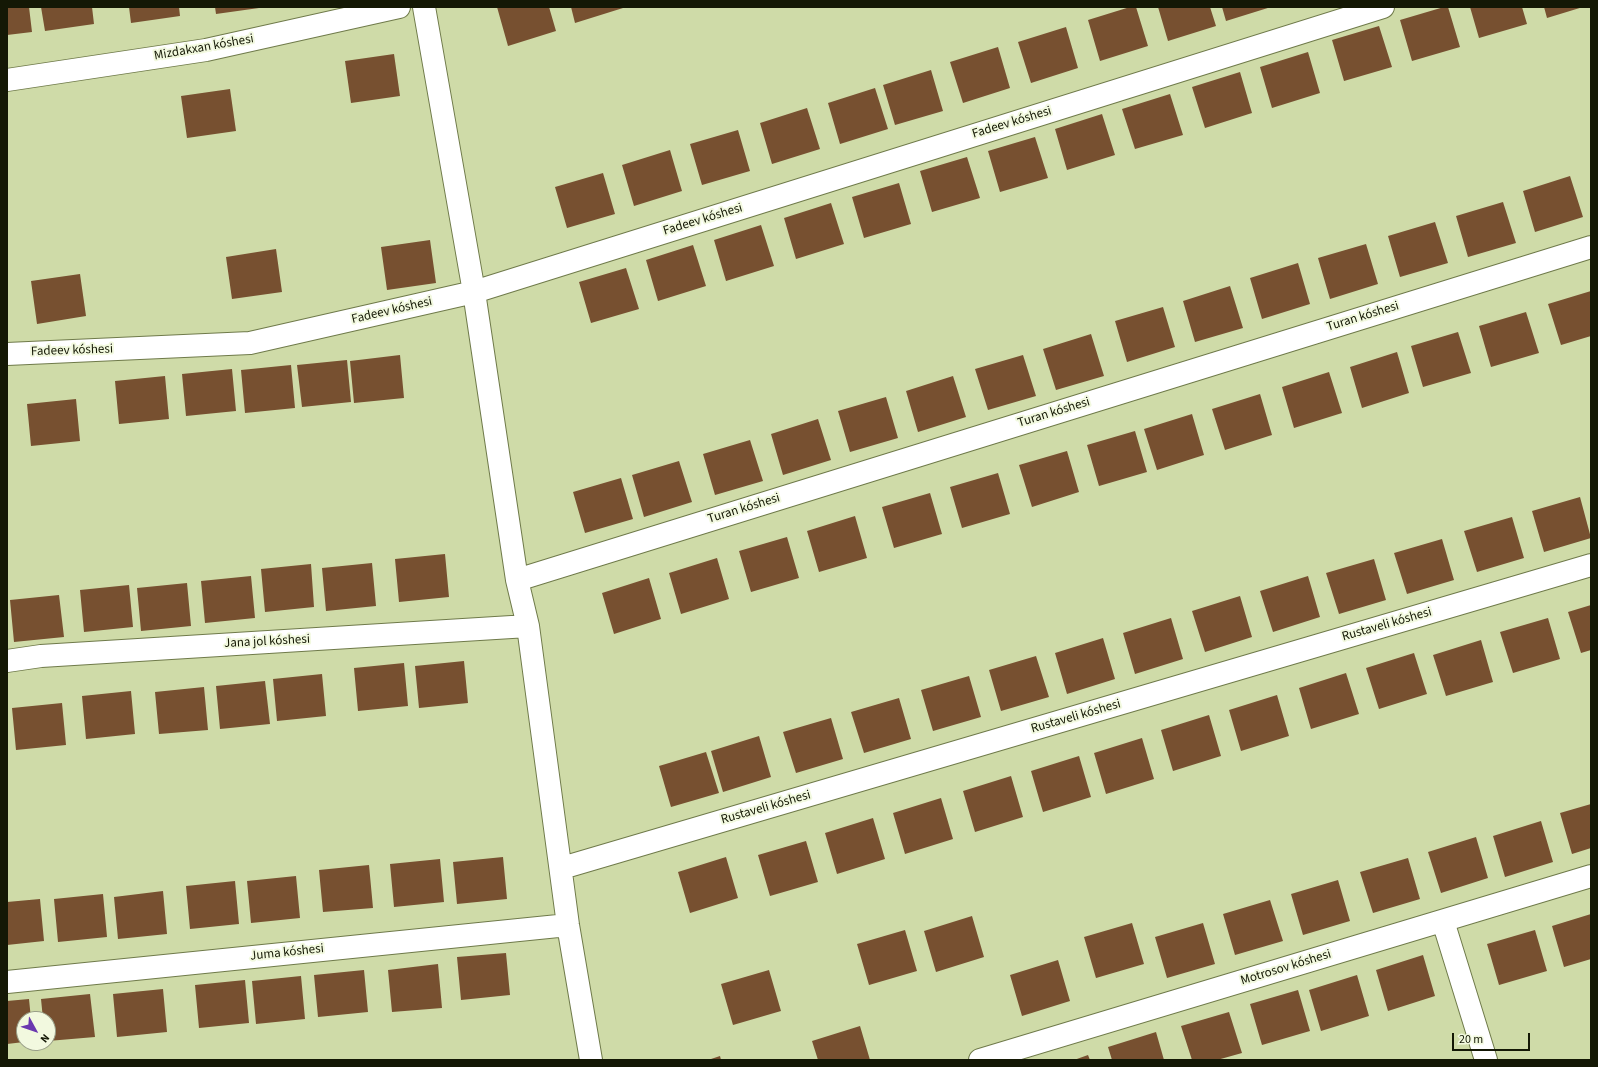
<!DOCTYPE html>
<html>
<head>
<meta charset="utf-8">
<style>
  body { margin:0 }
  #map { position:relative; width:1598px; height:1067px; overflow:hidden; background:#cfdba8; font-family:"Source Sans 3",sans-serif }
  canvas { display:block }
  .frame { position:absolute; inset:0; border:8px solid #141805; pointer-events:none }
  .north { position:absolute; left:16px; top:1011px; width:40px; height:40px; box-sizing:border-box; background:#f2f9df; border:1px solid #999f88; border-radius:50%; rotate:130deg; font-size:11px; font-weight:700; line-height:16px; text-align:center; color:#141805 }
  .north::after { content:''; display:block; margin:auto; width:14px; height:18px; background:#6a38af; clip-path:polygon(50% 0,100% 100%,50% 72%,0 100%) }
  .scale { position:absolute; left:1452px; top:1033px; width:78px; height:18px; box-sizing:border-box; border:2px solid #141805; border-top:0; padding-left:5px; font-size:12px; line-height:14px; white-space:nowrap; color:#141805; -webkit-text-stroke:3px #f2f9df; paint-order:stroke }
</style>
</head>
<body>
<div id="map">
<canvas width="1598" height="1067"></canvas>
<div class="frame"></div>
<div class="north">N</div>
<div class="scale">20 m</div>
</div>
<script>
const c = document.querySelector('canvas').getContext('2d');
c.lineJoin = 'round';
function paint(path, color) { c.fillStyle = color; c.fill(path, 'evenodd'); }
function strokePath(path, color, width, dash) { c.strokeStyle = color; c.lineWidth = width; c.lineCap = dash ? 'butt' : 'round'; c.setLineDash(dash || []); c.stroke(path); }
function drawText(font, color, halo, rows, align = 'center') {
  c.font = font + ' "Source Sans 3",sans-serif'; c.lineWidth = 4; c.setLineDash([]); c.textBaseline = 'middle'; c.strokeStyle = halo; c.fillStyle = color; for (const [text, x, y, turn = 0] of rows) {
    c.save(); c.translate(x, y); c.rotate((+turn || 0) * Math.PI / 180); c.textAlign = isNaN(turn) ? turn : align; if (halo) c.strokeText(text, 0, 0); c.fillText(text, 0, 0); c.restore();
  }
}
paint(new Path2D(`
  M7,7H29L32,32L7,35Z
  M41,7H92L94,24L45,31Z
  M129,7H179L180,16L131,23Z
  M215,7H259V8L216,14Z
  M497,7H549L556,31L508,46Z
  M571,7H623V8L575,23Z
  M1130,7H1136L1148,46L1100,61L1088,20Z
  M1158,7H1210L1216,26L1168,41Z
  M1222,7H1271L1226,21Z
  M1444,7H1448L1460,47L1412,61L1400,20Z
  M1470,7H1522L1527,24L1479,38Z
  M1544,7H1583L1547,18Z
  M1379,26L1392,67L1344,81L1332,40Z
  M1066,27L1078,68L1031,83L1018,42Z
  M998,47L1010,88L963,103L950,62Z
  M1308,52L1320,93L1272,108L1260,67Z
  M394,54L400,96L351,103L345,61Z
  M931,70L943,111L895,125L883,85Z
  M1240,72L1252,113L1205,128L1192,87Z
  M875,88L888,129L840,144L828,103Z
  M230,89L236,131L187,138L181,96Z
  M1170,94L1183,135L1135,149L1122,109Z
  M807,108L820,149L772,164L760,123Z
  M1102,114L1115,155L1067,170L1055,129Z
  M738,130L750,171L702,185L690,144Z
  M1035,137L1048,178L1000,192L988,151Z
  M670,150L682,191L634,206L622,165Z
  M967,157L980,198L932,212L920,171Z
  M603,173L615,214L567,228L555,187Z
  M1570,176L1583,217L1535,232L1523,191Z
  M899,183L911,224L864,238L852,197Z
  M1503,202L1516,243L1468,257L1456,216Z
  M831,203L844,244L796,259L784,218Z
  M1435,222L1448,263L1400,277L1388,236Z
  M761,225L774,266L726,281L714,240Z
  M430,240L436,283L387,290L381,247Z
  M1366,244L1378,284L1330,299L1318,258Z
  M693,245L706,286L658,301L646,260Z
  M276,249L282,292L232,299L226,257Z
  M1298,263L1310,304L1262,319L1250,278Z
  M626,268L639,309L591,323L579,282Z
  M80,274L86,316L37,324L31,281Z
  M1230,286L1243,328L1195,342L1183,301Z
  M1591,291V336L1561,345L1548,304Z
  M1163,307L1175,347L1127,362L1115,321Z
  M1526,312L1539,353L1491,367L1479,326Z
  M1458,332L1471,373L1423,387L1411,346Z
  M1091,334L1104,376L1056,390L1043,349Z
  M1397,352L1409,393L1362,408L1350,367Z
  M400,355L404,398L354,403L350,361Z
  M1023,355L1036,396L988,410L975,369Z
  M347,360L351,402L302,407L297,365Z
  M291,365L295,408L245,413L241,370Z
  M232,369L236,411L186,416L182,374Z
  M1329,372L1342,413L1294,428L1282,387Z
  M165,376L169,419L119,424L115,381Z
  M953,376L966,417L918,432L906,391Z
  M1260,394L1272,435L1225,450L1212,409Z
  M886,397L898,438L850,452L838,411Z
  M76,399L80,441L31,446L27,404Z
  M1192,414L1204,455L1157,470L1144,429Z
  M818,419L831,460L783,475L771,434Z
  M1135,431L1147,472L1099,486L1087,445Z
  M750,440L763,481L715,495L703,454Z
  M1067,451L1079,492L1032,507L1019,465Z
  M679,461L692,502L644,517L632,475Z
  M998,473L1010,514L962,528L950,487Z
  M621,478L633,519L585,533L573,492Z
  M930,493L942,534L894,548L882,507Z
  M1580,497L1591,538L1544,552L1532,511Z
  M855,516L867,558L819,572L807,531Z
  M1512,517L1524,558L1477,572L1464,531Z
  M787,537L799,578L751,592L739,551Z
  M1442,539L1454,580L1407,594L1394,553Z
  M445,554L449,597L399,602L395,559Z
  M717,558L729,599L681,614L669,573Z
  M1374,559L1386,600L1339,614L1326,573Z
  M372,563L376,606L326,611L322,568Z
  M311,564L314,607L265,612L261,569Z
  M251,576L255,618L205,623L201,581Z
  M1308,576L1320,617L1273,632L1260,591Z
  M649,578L661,619L614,634L602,593Z
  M187,583L191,626L141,631L137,588Z
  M129,585L133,627L84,632L80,590Z
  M59,595L64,637L14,642L10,600Z
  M1240,596L1252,637L1205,652L1192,611Z
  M1591,605V650L1581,653L1568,612Z
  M1171,618L1183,659L1135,674L1123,633Z
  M1548,618L1560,659L1513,673L1500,632Z
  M1103,638L1115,679L1067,694L1055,653Z
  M1481,640L1493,682L1446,696L1433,655Z
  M1414,653L1427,694L1379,709L1366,668Z
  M1036,656L1049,697L1001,711L989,670Z
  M464,661L468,703L419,708L415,666Z
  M404,663L408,706L358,711L354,668Z
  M1346,673L1359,714L1311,729L1299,688Z
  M322,674L326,716L277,721L273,679Z
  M969,676L981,717L933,731L921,690Z
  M265,681L270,724L220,729L216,686Z
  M204,687L208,730L159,734L155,692Z
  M131,691L135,734L86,739L82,696Z
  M1277,695L1289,736L1241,751L1229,710Z
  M899,698L911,739L864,753L851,712Z
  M62,703L66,745L16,750L12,708Z
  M1209,715L1221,756L1173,771L1161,730Z
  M831,718L843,759L796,773L783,732Z
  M759,736L771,777L723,792L711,751Z
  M1142,738L1154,779L1106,794L1094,753Z
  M706,752L719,793L671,807L659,766Z
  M1079,756L1091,797L1043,812L1031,771Z
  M1011,776L1023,817L975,832L963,791Z
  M941,798L953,839L905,854L893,813Z
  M1591,804V848L1572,854L1560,813Z
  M873,818L885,859L837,874L825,833Z
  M1541,821L1553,862L1505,877L1493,836Z
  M1476,837L1488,878L1441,893L1428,852Z
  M806,841L818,882L770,896L758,855Z
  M503,857L507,899L457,904L453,862Z
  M726,857L738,898L690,913L678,872Z
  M1408,858L1420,899L1373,913L1360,872Z
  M440,859L444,902L394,907L390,864Z
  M369,865L373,908L323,912L319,870Z
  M296,876L300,918L251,923L247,881Z
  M1338,880L1350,921L1303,935L1291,894Z
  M235,881L239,924L190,929L186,886Z
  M163,891L167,934L118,939L114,897Z
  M103,894L107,937L58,942L54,899Z
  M40,899L44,941L7,945V902Z
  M1270,900L1283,941L1235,955L1223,914Z
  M1591,914V959L1564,967L1552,926Z
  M972,916L984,957L936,972L924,931Z
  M1132,923L1144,964L1096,978L1084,937Z
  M1203,923L1215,964L1167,978L1155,937Z
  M905,930L917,971L869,985L857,944Z
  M1535,930L1547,971L1499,985L1487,944Z
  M506,953L510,995L461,1000L457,957Z
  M1423,955L1435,996L1388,1011L1376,970Z
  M1058,960L1070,1001L1022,1016L1010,975Z
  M438,964L442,1008L392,1012L388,970Z
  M364,970L368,1012L318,1017L314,975Z
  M769,970L781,1011L733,1025L721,984Z
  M1357,975L1369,1016L1321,1031L1309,990Z
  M301,976L305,1019L256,1024L252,981Z
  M245,980L249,1023L199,1028L195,985Z
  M163,989L167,1032L117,1037L113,994Z
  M1298,990L1310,1031L1262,1045L1250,1004Z
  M90,994L95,1037L48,1041V1019H43L41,999Z
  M29,999L31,1019H24V1042L7,1044V1001Z
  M1229,1012L1242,1053L1217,1060H1192L1181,1026Z
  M860,1026L870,1060H818L812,1041Z
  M1156,1032L1164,1060H1112L1108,1047Z
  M1088,1055L1090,1060H1074Z
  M720,1056L721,1060H708Z`), '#775030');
const minor = new Path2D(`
  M424,7L474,292L517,580L528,626L568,925L591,1060
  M7,80L206,50L399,7
  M7,354L250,343L474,292L1383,7
  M517,580L1591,247
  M7,661L41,656L528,626
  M562,868L1591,565
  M1443,921L1486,1060
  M7,982L568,925
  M980,1060L1591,876`);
strokePath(minor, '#6f7a4a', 24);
strokePath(minor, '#fff', 22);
drawText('13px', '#141805', '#f2f9df', [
  ["Mizdakxan kóshesi",204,48,-10],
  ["Fadeev kóshesi",1012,123,-17],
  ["Fadeev kóshesi",703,220,-17],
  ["Fadeev kóshesi",392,311,-13],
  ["Turan kóshesi",1363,317,-17],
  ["Fadeev kóshesi",72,351,-2],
  ["Turan kóshesi",1054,413,-17],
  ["Turan kóshesi",744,509,-17],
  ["Rustaveli kóshesi",1387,625,-16],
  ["Jana jol kóshesi",267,642,-3],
  ["Rustaveli kóshesi",1076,717,-16],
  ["Rustaveli kóshesi",766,808,-16],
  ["Juma kóshesi",287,953,-6],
  ["Motrosov kóshesi",1286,968,-17]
]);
</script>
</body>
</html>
